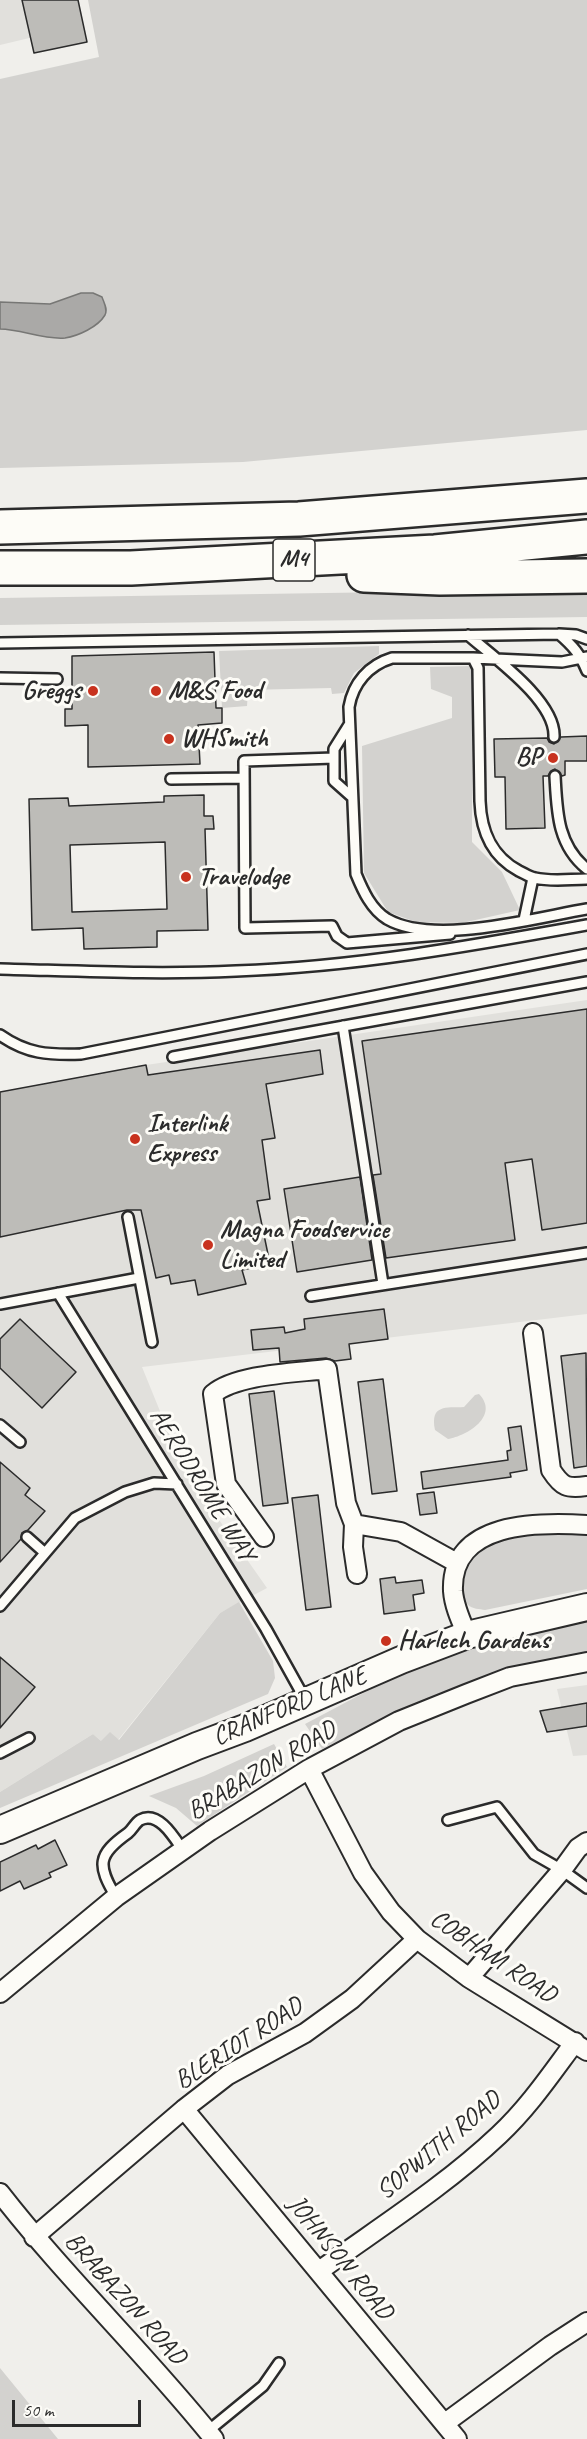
<!DOCTYPE html>
<html>
<head>
<meta charset="utf-8">
<style>
  body { margin:0 }
  #map { position:relative; width:587px; height:2439px; overflow:hidden; background:#f0efeb; font-family:Caveat,sans-serif }
  canvas { display:block }
  .scale { position:absolute; left:12px; top:2400px; width:129px; height:27px; box-sizing:border-box; border:3px solid #2b2b2b; border-top:0; padding-left:8px; font-size:18px; line-height:21px; white-space:nowrap; color:#2b2b2b; -webkit-text-stroke:4px #fdfcf7; paint-order:stroke }
</style>
</head>
<body>
<div id="map">
<canvas width="587" height="2439"></canvas>
<div class="scale">50 m</div>
</div>
<script>
const c = document.querySelector('canvas').getContext('2d');
c.lineJoin = 'round';
function paint(path, color) { c.fillStyle = color; c.fill(path, 'evenodd'); }
function strokePath(path, color, width, dash) { c.strokeStyle = color; c.lineWidth = width; c.lineCap = dash ? 'butt' : 'round'; c.setLineDash(dash || []); c.stroke(path); }
function drawText(font, color, halo, rows, align = 'center') {
  c.font = font + ' Caveat,sans-serif'; c.lineWidth = 6; c.setLineDash([]); c.textBaseline = 'middle'; c.strokeStyle = halo; c.fillStyle = color; for (const [text, x, y, turn = 0] of rows) {
    c.save(); c.translate(x, y); c.rotate((+turn || 0) * Math.PI / 180); c.textAlign = isNaN(turn) ? turn : align; if (halo) c.strokeText(text, 0, 0); c.fillText(text, 0, 0); c.restore();
  }
}
paint(new Path2D(`
  M0,0H58L63,30L0,45Z
  M587,1000V1314L142,1367L184,1470L267,1588L220,1613L118,1740L101,1741L93,1734L0,1792V1092L146,1065Z
  M587,1685V1755L573,1756L557,1689Z`), '#e1e0dc');
paint(new Path2D(`
  M88,0H587V430L243,462L0,468V79L99,57Z
  M587,589V617L0,625V598Z
  M379,646V654L354,673L344,693L332,694L331,688L248,690L247,706L222,708L219,651Z
  M472,666V842L502,872L520,910L462,923L416,922L388,912L364,873L362,746L452,718V697L431,689L430,667Z
  M479,1394C500,1416 467,1436 448,1439L435,1430C430,1404 446,1408 464,1407L475,1395Z
  M557,1532L587,1534V1589L485,1610C480,1609 472,1609 468,1605C456,1596 465,1563 473,1553C477,1549 487,1543 493,1540C511,1532 537,1533 557,1532Z
  M239,1602L273,1661L275,1678L268,1694L0,1808V1792L93,1734L101,1741L110,1732L119,1740L220,1613Z
  M587,1621V1653C497,1662 402,1709 322,1749L305,1724L373,1688L473,1645Z
  M274,1744L287,1767L197,1826L176,1808L149,1796L204,1776Z
  M0,2368L58,2439H0Z`), '#d3d2cf');
const water = new Path2D(`
  M81,293H93L102,297C104,303 108,309 105,315C98,327 78,336 65,338C43,340 21,329 0,329V302L50,304Z`);
paint(water, '#aaa9a7');
strokePath(water, '#777775', 1.5);
const building = new Path2D(`
  M22,0H78L87,42L34,53Z
  M214,652L216,708H222V723L198,725L200,764L88,767V725L65,726V709H72V656Z
  M587,736V761H565V775L562,776L555,769L551,771L548,776H543L545,828L506,829L505,777H495L494,739L547,738L549,742L554,744L561,737Z
  M204,795V816H213L214,829H205L208,930L157,931V947L84,949L83,928L32,930L29,799L68,798L69,806L164,802V796ZM165,842L167,909L72,912L70,845Z
  M587,1009V1223L542,1230L532,1159L505,1163L515,1240L386,1258L373,1175L381,1174L362,1041Z
  M320,1050L323,1074L266,1084L275,1138L262,1140L270,1199L257,1201L270,1264L242,1270L246,1284L198,1295L195,1280L171,1284L169,1275L156,1278L141,1210H127L0,1237V1092L146,1065L148,1075Z
  M360,1177L372,1260L297,1272L284,1189Z
  M384,1309L388,1339L349,1344L351,1359L335,1361L326,1358L280,1362L279,1348L253,1350L251,1330L284,1327L285,1333L305,1329L304,1319Z
  M20,1319L76,1372L42,1408L0,1368V1339Z
  M586,1353L587,1466L574,1468L561,1356Z
  M383,1379L397,1491L372,1494L358,1382Z
  M274,1391L288,1503L263,1506L249,1394Z
  M521,1426L527,1470L510,1473L511,1477L423,1489L421,1472L508,1460L507,1451L511,1450L508,1428Z
  M0,1462L30,1488L25,1495L45,1511L28,1530L22,1533L21,1539L0,1562Z
  M434,1492L437,1513L420,1515L417,1494Z
  M318,1495L331,1607L306,1610L292,1498Z
  M395,1577L396,1583L422,1580L424,1593L413,1595L415,1610L384,1614L380,1579Z
  M0,1657L35,1687L0,1728Z
  M587,1703V1726L547,1732L540,1711Z
  M55,1840L67,1865L49,1873L51,1877L24,1889L20,1881L0,1891V1862L36,1845L38,1849Z`);
paint(building, '#bdbcb8');
strokePath(building, '#2b2b2b', 1.5);
const lane = new Path2D(`
  M559,634C572,645 581,655 587,671
  M468,635C493,657 556,701 554,737
  M0,643L559,634L576,635L587,639
  M473,658L562,662L587,657
  M0,678L57,679
  M349,725L334,749V781L352,797
  M334,758L244,761L245,928L332,926L337,936L347,943L450,934
  M555,776C557,811 557,845 587,869
  M171,779L244,778
  M587,879C570,879 552,882 535,878C529,877 524,873 519,871C491,856 481,831 480,801L478,668L473,658H392C369,665 353,683 349,707L356,874C363,891 371,909 387,919C434,946 534,918 587,909
  M524,920L533,878
  M0,969C79,971 158,975 236,971C354,967 471,946 587,925
  M343,1026L383,1284
  M0,1035C27,1054 48,1055 81,1054L587,954
  M173,1057L587,982
  M128,1217L152,1342
  M58,1293L266,1629L306,1701
  M311,1296L587,1253
  M0,1304L139,1278
  M0,1425L20,1442
  M27,1537L45,1553
  M0,1606L75,1518L125,1492L154,1483L177,1484
  M0,1753L29,1738
  M448,1820L497,1807L534,1854L562,1870L587,1888
  M116,1897C97,1865 97,1855 128,1833C133,1829 135,1823 140,1820C158,1810 174,1837 182,1849
  M208,2431L263,2386L279,2363`);
const street = new Path2D(`
  M533,1333L551,1470C562,1487 567,1489 587,1486
  M354,1524L353,1547L357,1574
  M264,1537L226,1484L213,1394C237,1374 295,1373 327,1369L346,1503L354,1524L401,1532L457,1563
  M467,1635C461,1621 454,1606 453,1591C450,1521 538,1522 587,1525
  M309,1769L363,1873L391,1912L417,1939L469,1978L587,2051
  M469,1978L562,1870L578,1848L587,1842
  M0,1993L116,1897L210,1831L309,1769L399,1721L466,1694L510,1677L587,1662
  M184,2109L457,2439
  M0,2193C67,2279 146,2354 214,2439
  M34,2237L184,2109L228,2075L305,2033L352,1999L417,1939
  M319,2271C380,2227 445,2186 499,2135C529,2107 551,2074 575,2042
  M445,2423L550,2346L587,2322`);
const secondary = new Path2D(`
  M0,1830L197,1746L245,1728L401,1660L467,1635L587,1607`);
const highway = new Path2D(`
  M0,527L299,519L587,496
  M0,568H131L435,552L587,537
  M364,575L440,578L587,576`);
strokePath(lane, '#2b2b2b', 14);
strokePath(street, '#2b2b2b', 22);
strokePath(secondary, '#2b2b2b', 30);
strokePath(highway, '#2b2b2b', 38);
strokePath(lane, '#fdfcf7', 9);
strokePath(street, '#fdfcf7', 18);
strokePath(secondary, '#fdfcf7', 26);
strokePath(highway, '#fdfcf7', 33);
for (const [x, y, r, color] of [
  [93,691,6,"#c8321e"],
  [156,691,6,"#c8321e"],
  [169,739,6,"#c8321e"],
  [553,758,6,"#c8321e"],
  [186,877,6,"#c8321e"],
  [135,1139,6,"#c8321e"],
  [208,1245,6,"#c8321e"],
  [386,1641,6,"#c8321e"]
]) { const dot = new Path2D(); dot.arc(x, y, r, 0, 2 * Math.PI); c.fillStyle = color; c.fill(dot); strokePath(dot, '#fdfcf7', 2); }
for (const [x, y, w] of [
  [294,560,42]
]) { const box = new Path2D(); box.roundRect(x - w / 2, y - 21, w, 42, 4.5); c.fillStyle = '#fdfcf7'; c.fill(box); strokePath(box, '#2b2b2b', 1.5); }
drawText('bold 24px', '#2b2b2b', null, [
  ["M4",294,560]
]);
drawText('bold 26px', '#2b2b2b', '#fdfcf7', [
  ["Greggs",81,691,"right"],
  ["M&S Food",168,691],
  ["WHSmith",181,739],
  ["BP",541,758,"right"],
  ["Travelodge",198,877],
  ["Interlink",147,1124],
  ["Express",147,1154],
  ["Magna Foodservice",220,1230],
  ["Limited",220,1260],
  ["Harlech Gardens",398,1641]
], 'left');
drawText('26px', '#2b2b2b', '#fdfcf7', [
  ["AERODROME WAY",202,1485,58],
  ["CRANFORD LANE",290,1707,-23],
  ["BRABAZON ROAD",262,1771,-31],
  ["COBHAM ROAD",493,1957,34],
  ["BLERIOT ROAD",239,2044,-33],
  ["SOPWITH ROAD",439,2146,-40],
  ["JOHNSON ROAD",340,2258,51],
  ["BRABAZON ROAD",125,2299,48]
]);
</script>
</body>
</html>
